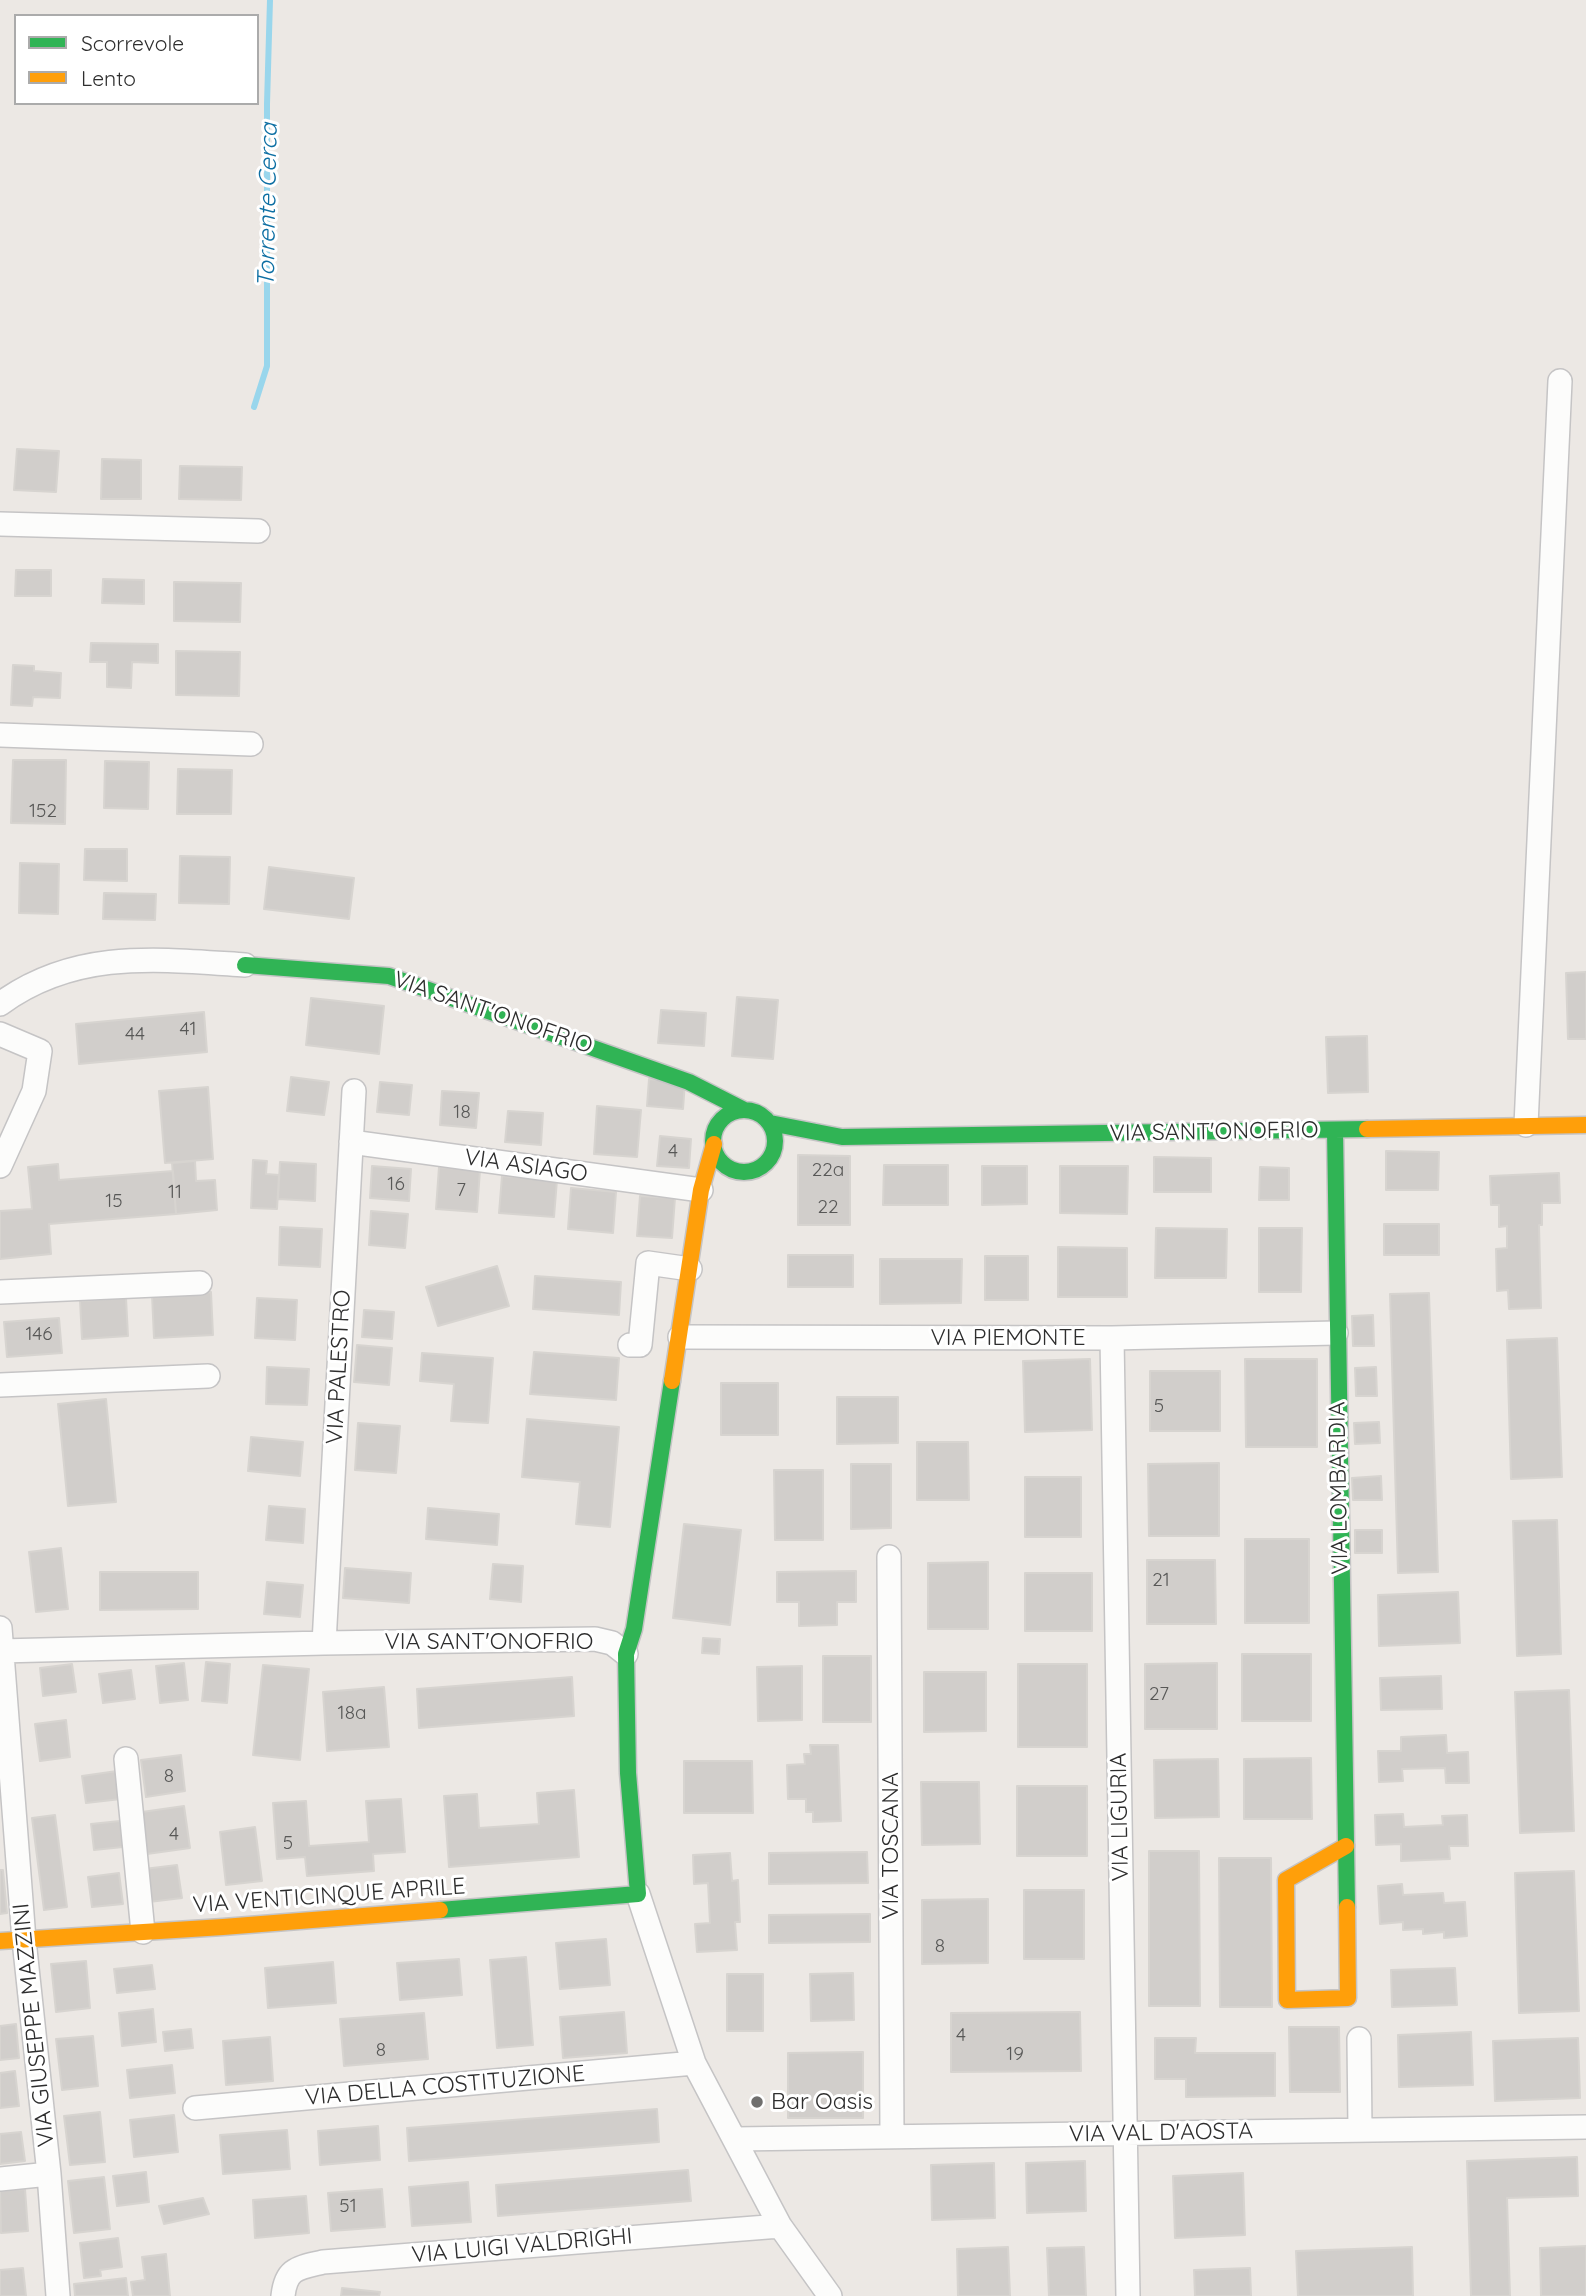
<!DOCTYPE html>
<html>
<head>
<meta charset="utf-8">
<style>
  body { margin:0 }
  #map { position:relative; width:1586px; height:2296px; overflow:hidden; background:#ece8e4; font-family:Quicksand,sans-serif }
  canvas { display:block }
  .legend { position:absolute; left:14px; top:14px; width:245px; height:91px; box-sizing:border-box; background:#fff; border:2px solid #ababab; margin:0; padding:9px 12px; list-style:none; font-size:21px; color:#2e2e2e }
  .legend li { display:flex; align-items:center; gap:14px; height:35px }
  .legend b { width:35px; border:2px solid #ababab }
</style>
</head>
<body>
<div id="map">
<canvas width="1586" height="2296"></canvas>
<ul class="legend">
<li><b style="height:9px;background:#30b455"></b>Scorrevole</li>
<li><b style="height:9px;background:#ff9f0a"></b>Lento</li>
</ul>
</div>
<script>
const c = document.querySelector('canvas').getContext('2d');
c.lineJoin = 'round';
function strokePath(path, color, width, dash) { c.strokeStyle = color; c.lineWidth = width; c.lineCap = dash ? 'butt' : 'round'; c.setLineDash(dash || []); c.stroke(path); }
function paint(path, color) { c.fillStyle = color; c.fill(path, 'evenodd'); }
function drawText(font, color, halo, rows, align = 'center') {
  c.font = font + ' Quicksand,sans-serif'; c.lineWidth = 6; c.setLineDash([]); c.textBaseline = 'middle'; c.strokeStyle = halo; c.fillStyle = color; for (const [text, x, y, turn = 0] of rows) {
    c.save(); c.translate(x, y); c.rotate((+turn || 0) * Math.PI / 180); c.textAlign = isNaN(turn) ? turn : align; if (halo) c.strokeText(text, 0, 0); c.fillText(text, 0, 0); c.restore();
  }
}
strokePath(new Path2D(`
  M254,407L267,366V104L270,0`), '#99d6ec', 6);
const building = new Path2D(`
  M17,449L59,451L56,492L14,490Z
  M102,459L141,460V499H101Z
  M180,466L242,467L241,500L179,499Z
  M16,570H51V596H15Z
  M103,579L144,580V604L102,603Z
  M174,582L241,583L240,622L174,621Z
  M91,643L158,644V663L132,662L131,688L107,687V662H90Z
  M176,651L240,652L239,696L176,695Z
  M13,665L34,666V671L61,673L60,698L33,697L32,706L11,705Z
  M13,760H66L65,824L11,823Z
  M105,761L149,762L148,809L104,808Z
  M178,769L232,770L231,814H177Z
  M85,849H127V881L84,880Z
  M180,856L230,857L229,904L179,903Z
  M20,863L59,864L58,914L19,913Z
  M269,867L354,878L349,919L264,909Z
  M104,893L156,894L155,920L103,919Z
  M1586,972V1039H1568L1566,973Z
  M737,997L778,1000L773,1059L732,1056Z
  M311,998L384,1006L379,1054L306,1045Z
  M661,1010L706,1013L704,1046L658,1043Z
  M204,1012L207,1052L79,1064L76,1024Z
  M1367,1036L1368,1092L1328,1093L1326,1037Z
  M291,1077L329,1082L324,1115L287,1111Z
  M649,1079L685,1082L683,1109L647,1106Z
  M380,1082L412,1085L409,1115L377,1112Z
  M208,1087L213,1159L165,1163L159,1091Z
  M442,1091L479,1093L476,1128L440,1125Z
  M597,1106L641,1110L637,1157L594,1154Z
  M508,1111L543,1113L541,1145L505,1142Z
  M660,1136L691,1139L689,1168L657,1166Z
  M1386,1151L1439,1152L1438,1190H1386Z
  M798,1155L850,1156V1225H798Z
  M1154,1157L1211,1158V1192H1154Z
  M253,1160L267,1161L266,1174L279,1175L277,1209L251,1208Z
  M195,1161L196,1181L215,1180L217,1210L176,1214L172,1163Z
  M280,1162L316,1164L315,1201L278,1199Z
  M58,1164L59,1180L173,1171L176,1214L49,1224L51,1254L0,1259V1211L32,1209L28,1167Z
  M884,1165H948V1205H883Z
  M372,1166L411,1169L409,1201L370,1198Z
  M982,1166H1027V1204L982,1205Z
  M1060,1166H1128L1127,1214L1060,1213Z
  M439,1167L480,1170L477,1212L436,1209Z
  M1260,1167L1289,1168V1200H1259Z
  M1559,1173L1560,1203H1542V1225H1539L1541,1308L1509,1309L1508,1290L1497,1291L1496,1249L1507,1248V1226L1499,1227V1205H1491L1490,1176Z
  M502,1176L557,1180L554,1217L499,1213Z
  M571,1188L616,1192L613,1233L568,1229Z
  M640,1196L675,1198L672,1238L637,1236Z
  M371,1211L408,1214L405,1248L369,1245Z
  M1384,1224H1439V1255H1384Z
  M280,1227L322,1229L320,1267L279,1265Z
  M1156,1228L1227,1229L1226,1278H1155Z
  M1259,1228H1302L1301,1292H1259Z
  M1058,1247L1127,1248V1297H1058Z
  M788,1255H853V1287H788Z
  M985,1256H1028V1300H985Z
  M880,1259H962L961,1303L880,1304Z
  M497,1266L509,1306L438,1326L426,1287Z
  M535,1276L621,1282L619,1315L533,1309Z
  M211,1292L213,1335L154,1338L152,1295Z
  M1429,1293L1438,1572L1398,1573L1390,1294Z
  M126,1298L128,1336L82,1339L80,1301Z
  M257,1298L297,1300L295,1340L255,1338Z
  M364,1310L394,1312L392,1339L362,1337Z
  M1373,1315L1374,1346H1353L1352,1316Z
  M59,1318L62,1353L7,1357L4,1322Z
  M1557,1338L1562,1477L1511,1479L1507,1340Z
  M357,1345L392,1348L389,1385L354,1382Z
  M534,1352L619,1358L616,1400L530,1394Z
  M422,1353L493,1358L488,1423L451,1421L454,1384L420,1381Z
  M1090,1359L1092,1430L1025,1432L1023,1361Z
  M1245,1359H1317V1447H1246Z
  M267,1367L309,1369L307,1405L266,1404Z
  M1376,1367L1377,1396H1356L1355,1368Z
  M1150,1371H1220V1431H1150Z
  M721,1383H778V1435H721Z
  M837,1397H898V1443L837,1444Z
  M106,1399L116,1502L68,1506L58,1404Z
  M527,1419L619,1427L610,1527L576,1524L580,1482L522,1477Z
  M1379,1422L1380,1443L1355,1444L1354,1423Z
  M358,1423L400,1426L396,1473L355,1470Z
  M251,1437L303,1442L300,1476L248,1471Z
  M917,1442H968L969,1500H917Z
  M1219,1463V1536H1149L1148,1464Z
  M851,1464H891V1528L851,1529Z
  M774,1470H823V1540H775Z
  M1381,1476L1382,1500H1353L1352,1478Z
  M1025,1477H1081V1537H1025Z
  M269,1506L305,1509L303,1543L266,1540Z
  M428,1508L499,1514L497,1545L426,1539Z
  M1557,1520L1561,1654L1517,1656L1513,1521Z
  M684,1524L741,1530L730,1625L673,1618Z
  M1355,1530H1382V1553H1355Z
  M1245,1539H1309V1623H1245Z
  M61,1548L68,1609L36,1612L29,1552Z
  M1147,1560H1215L1216,1624H1147Z
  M988,1562V1629H928V1563Z
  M493,1564L523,1566L521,1602L490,1599Z
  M345,1568L411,1573L409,1603L343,1598Z
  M856,1571V1602H837V1625L799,1626V1602H777V1572Z
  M100,1572H198V1609L100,1610Z
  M1025,1573H1092V1631H1025Z
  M267,1582L303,1585L300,1617L264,1614Z
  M1458,1592L1460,1643L1379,1646L1378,1595Z
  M703,1638L720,1639L719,1654L702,1653Z
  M1242,1654H1311V1721H1242Z
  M823,1656H871V1722H823Z
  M206,1662L230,1664L227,1703L202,1701Z
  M184,1663L188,1700L160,1703L156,1666Z
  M1217,1663V1729H1145V1664Z
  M72,1664L76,1692L43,1696L40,1668Z
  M1018,1664H1087V1747H1018Z
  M263,1665L309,1669L300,1760L253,1755Z
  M802,1666V1720L758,1721L757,1667Z
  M131,1670L135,1699L103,1703L99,1674Z
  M924,1672H986V1731L924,1732Z
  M1441,1676L1442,1709L1381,1710L1380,1678Z
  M572,1677L574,1716L419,1728L417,1689Z
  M384,1687L389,1747L327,1751L323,1692Z
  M1569,1690L1574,1831L1520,1833L1515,1692Z
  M66,1720L70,1757L40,1761L35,1724Z
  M1446,1735L1447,1753L1468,1752L1469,1783H1446L1445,1768L1402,1769L1403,1781L1379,1782L1378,1751H1401V1737Z
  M810,1745H838L841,1821L813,1822V1812H806V1799H788L787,1765L805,1764L804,1754H811Z
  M181,1755L185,1791L146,1797L141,1760Z
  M1311,1758L1312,1819H1244V1759Z
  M1218,1759L1219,1817L1155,1818L1154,1760Z
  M684,1761H752L753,1813H684Z
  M117,1771L121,1799L86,1803L82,1776Z
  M921,1782H979L980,1844L922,1845Z
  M1017,1786H1087V1856H1017Z
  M574,1790L579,1857L449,1867L444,1796L477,1794L479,1828L539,1824L537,1793Z
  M401,1799L405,1852L373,1854L374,1871L307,1876L305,1857L277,1859L273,1803L306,1801L309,1846L369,1842L366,1801Z
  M184,1806L190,1848L147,1854L142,1812Z
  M1403,1814L1404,1827L1443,1825L1442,1816L1467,1815L1468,1846H1449L1450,1859L1401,1861V1844L1376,1845L1375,1815Z
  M55,1815L67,1907L44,1910L32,1818Z
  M120,1821L123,1847L94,1850L91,1824Z
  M255,1827L262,1881L226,1885L220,1832Z
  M1149,1851H1199L1200,2006H1149Z
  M867,1852L868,1883L769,1884V1853Z
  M730,1853L732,1881L738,1880L740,1922H735L737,1950L697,1952L695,1924L710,1923L708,1883L694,1884L693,1855Z
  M1219,1858H1271L1272,2007H1220Z
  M177,1865L182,1898L149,1902L144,1869Z
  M0,1870H3L7,1913L0,1914Z
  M1574,1871L1579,2011L1519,2013L1515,1873Z
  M119,1873L123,1904L92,1907L88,1877Z
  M1402,1884L1403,1895L1443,1893L1444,1903L1465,1902L1467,1936L1444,1938V1932L1423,1934V1929L1403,1930V1922L1380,1924L1378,1886Z
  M1024,1890H1084V1959H1024Z
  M988,1899V1963L922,1964V1900Z
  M870,1914V1942L769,1943V1915Z
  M606,1939L610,1985L560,1989L556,1943Z
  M526,1957L533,2045L497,2048L490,1960Z
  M459,1959L462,1995L400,2000L397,1963Z
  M86,1961L90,2008L56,2012L51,1964Z
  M333,1962L336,2003L268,2008L265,1968Z
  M152,1965L155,1989L117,1993L114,1969Z
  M1455,1968L1457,2005L1392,2007L1391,1970Z
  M853,1973L854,2020L811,2021L810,1974Z
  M727,1974H763V2031H727Z
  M153,2009L156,2042L122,2046L119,2013Z
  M624,2012L627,2053L563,2058L560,2017Z
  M1080,2012L1081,2071L951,2072V2013Z
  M424,2013L428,2059L344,2066L340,2019Z
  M16,2024L19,2058L0,2060V2026Z
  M1289,2027H1339L1340,2092H1290Z
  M191,2029L193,2048L165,2051L163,2032Z
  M1471,2032L1473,2085L1399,2087L1398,2035Z
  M93,2036L98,2086L62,2090L56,2039Z
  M270,2037L273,2081L226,2085L223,2041Z
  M1155,2038H1196L1195,2053H1275V2096L1186,2097V2079H1155Z
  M1578,2038L1580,2098L1495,2101L1493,2041Z
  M863,2052V2118H788V2053Z
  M172,2065L175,2093L130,2098L127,2070Z
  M15,2071L19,2106L0,2108V2073Z
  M657,2109L659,2142L409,2161L407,2128Z
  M100,2112L105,2162L70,2165L64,2116Z
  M174,2115L178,2152L134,2157L130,2120Z
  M378,2126L380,2160L320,2165L318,2131Z
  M287,2130L290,2169L223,2174L220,2135Z
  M21,2132L25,2161L0,2164V2134Z
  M1577,2157L1578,2196L1507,2198L1510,2296H1471L1467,2161Z
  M1085,2161L1086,2211L1027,2213L1026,2163Z
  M994,2163L995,2218L932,2220L931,2165Z
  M688,2170L691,2201L498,2216L496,2185Z
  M146,2172L149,2202L117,2206L113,2176Z
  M1243,2173L1245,2235L1175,2238L1173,2176Z
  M104,2177L110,2229L74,2233L68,2181Z
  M468,2182L471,2222L412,2226L409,2187Z
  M25,2189L28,2231L1,2233L0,2191Z
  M382,2189L385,2227L331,2231L328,2193Z
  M306,2196L309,2233L255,2238L253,2200Z
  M203,2198L209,2214L164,2224L159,2206Z
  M118,2238L122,2267L100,2270L101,2276L84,2278L80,2243Z
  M1586,2246V2296H1541L1540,2248Z
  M1008,2247L1010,2296H958L957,2249Z
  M1084,2247L1086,2296H1049L1047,2248Z
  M1412,2247L1413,2296H1298L1296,2251Z
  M166,2254L170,2296H133L131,2282L145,2280L142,2257Z
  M23,2268L26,2296H0V2270Z
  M1250,2268L1251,2296H1195L1194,2270Z
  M126,2278L128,2296H75L74,2284Z
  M342,2288L380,2292L379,2296H341Z`);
paint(building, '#d1cecb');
strokePath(building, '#d7d4d0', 2);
const street = new Path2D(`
  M0,524L258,531
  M0,735L251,744
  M0,1004C75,949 157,959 245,965
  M0,1034L40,1051L34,1091L0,1166
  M1526,1125L1560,381
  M351,1142L701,1190
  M0,1292L200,1283
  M680,1337L1112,1338L1336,1333
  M1112,1338L1128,2296
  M630,1345H640L648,1263L690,1269
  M0,1385L208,1376
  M889,1557L892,2136
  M0,1628L24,1940L49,2174L58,2296
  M324,1643L354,1091
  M0,1651L324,1643L595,1639L612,1643L626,1654
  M126,1759L143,1932
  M638,1894L694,2063L780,2226L830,2296
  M1359,2039L1360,2130
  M195,2108L694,2063
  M735,2139L1586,2127
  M0,2179L49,2174
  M283,2296C286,2268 298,2268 323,2262L780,2226`);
const fast = new Path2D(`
  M245,965L389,976L689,1082L744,1110
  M713 1141a31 31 0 1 1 62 0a31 31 0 1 1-62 0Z
  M770,1123L842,1137L1367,1129
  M1335,1130L1347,1907
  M440,1910L638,1894L628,1773L626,1654L634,1629L672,1381`);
const slow = new Path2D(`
  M1367,1129L1586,1125
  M672,1381L701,1190L714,1144
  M1346,1846L1286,1880L1287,2000L1348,1998L1347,1907
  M0,1941L223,1927L440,1910`);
strokePath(street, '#c5c4c5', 26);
strokePath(fast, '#c5c4c5', 19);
strokePath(slow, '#c5c4c5', 19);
strokePath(street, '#fcfcfb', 23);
strokePath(fast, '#30b455', 16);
strokePath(slow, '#ff9f0a', 16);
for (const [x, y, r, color] of [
  [757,2102,7,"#706f6e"]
]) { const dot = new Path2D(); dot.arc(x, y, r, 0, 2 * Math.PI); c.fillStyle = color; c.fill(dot); strokePath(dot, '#fff', 2.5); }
drawText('19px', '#585857', null, [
  ["152",43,811],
  ["41",188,1029],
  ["44",135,1034],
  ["18",462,1112],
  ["4",673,1151],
  ["22a",828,1170],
  ["16",396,1184],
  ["7",461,1190],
  ["11",175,1192],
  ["15",114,1201],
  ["22",828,1207],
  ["146",39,1334],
  ["5",1159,1406],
  ["21",1161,1580],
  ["27",1159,1694],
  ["18a",352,1713],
  ["8",169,1776],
  ["4",174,1834],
  ["5",288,1843],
  ["8",940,1946],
  ["4",961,2035],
  ["8",381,2050],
  ["19",1015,2054],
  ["51",348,2206]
]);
drawText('23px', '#2e2e2e', '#fff', [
  ["VIA SANT'ONOFRIO",493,1013,19],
  ["VIA SANT'ONOFRIO",1214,1132,-1],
  ["VIA ASIAGO",526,1166,8],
  ["VIA PIEMONTE",1008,1338],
  ["VIA PALESTRO",339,1367,-87],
  ["VIA LOMBARDIA",1339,1488,-91],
  ["VIA SANT'ONOFRIO",489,1642],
  ["VIA LIGURIA",1120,1817,-91],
  ["VIA TOSCANA",891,1846,-90],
  ["VIA VENTICINQUE APRILE",329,1896,-4],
  ["VIA GIUSEPPE MAZZINI",34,2025,-96],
  ["VIA DELLA COSTITUZIONE",445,2086,-5],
  ["VIA VAL D'AOSTA",1161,2133,-1],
  ["VIA LUIGI VALDRIGHI",522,2246,-5]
]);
drawText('23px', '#2e2e2e', '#fff', [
  ["Bar Oasis",771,2102]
], 'left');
drawText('italic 24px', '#0d6fa3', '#fff', [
  ["Torrente Cerca",268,205,-89]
]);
</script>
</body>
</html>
